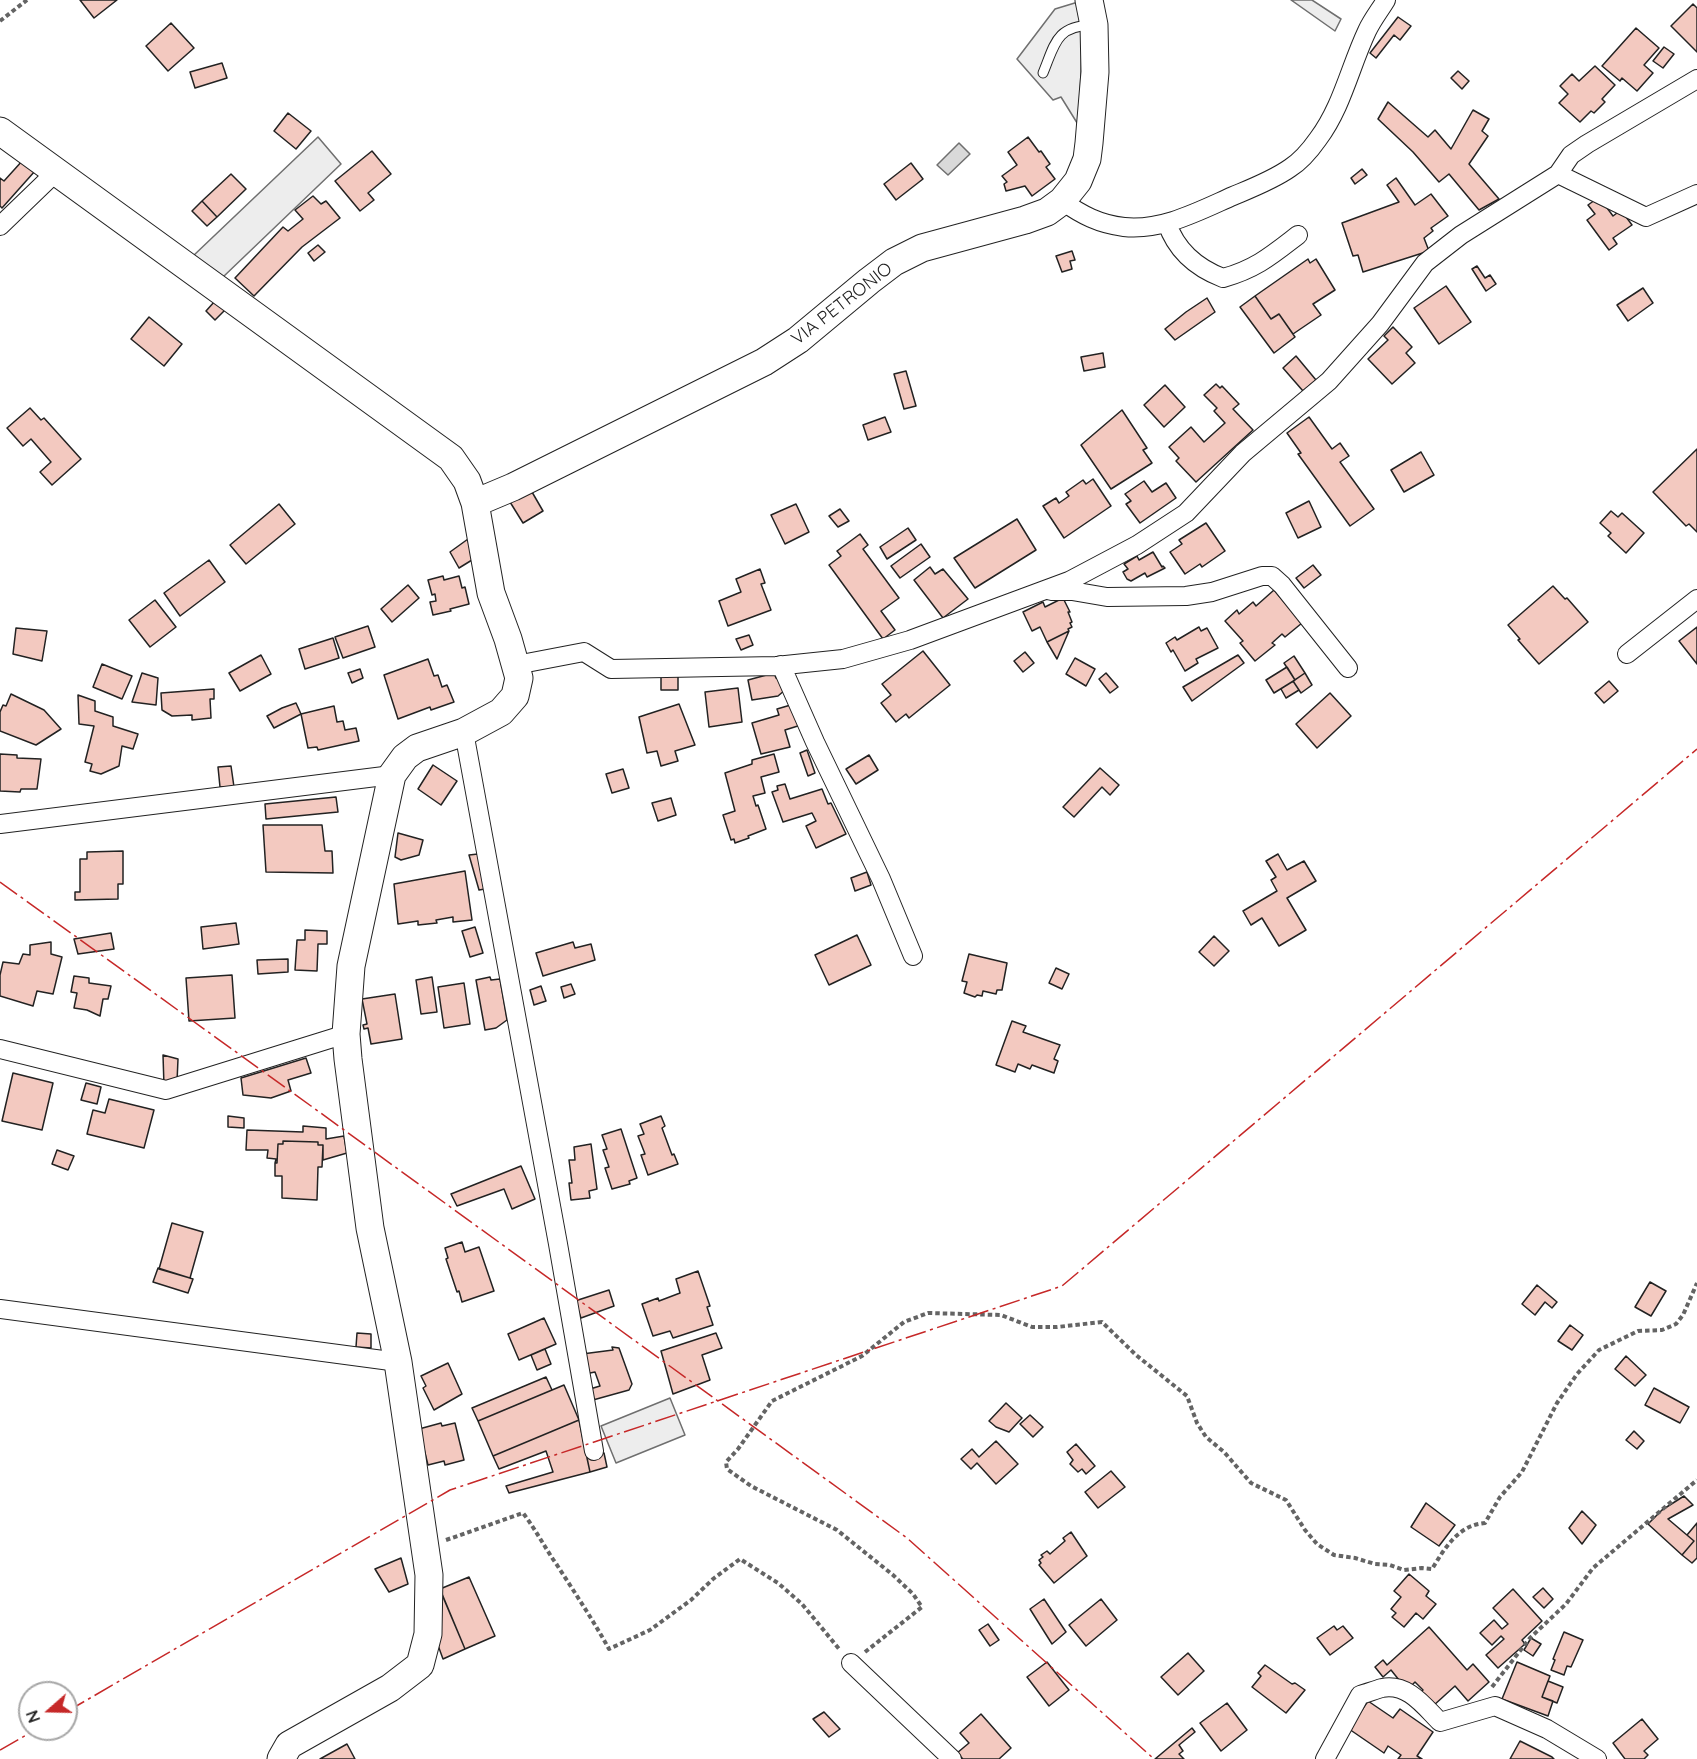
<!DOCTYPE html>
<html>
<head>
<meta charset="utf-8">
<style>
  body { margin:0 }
  #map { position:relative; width:1697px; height:1759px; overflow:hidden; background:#fff; font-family:Quicksand,sans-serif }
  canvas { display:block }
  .north { position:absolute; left:18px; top:1681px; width:60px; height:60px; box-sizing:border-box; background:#fff; border:2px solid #a7a7a7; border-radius:50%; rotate:250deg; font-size:16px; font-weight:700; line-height:24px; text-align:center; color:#222 }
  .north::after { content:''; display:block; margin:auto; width:21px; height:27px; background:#c62828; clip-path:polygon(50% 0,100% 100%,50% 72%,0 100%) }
</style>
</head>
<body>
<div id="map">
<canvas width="1697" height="1759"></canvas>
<div class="north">N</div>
</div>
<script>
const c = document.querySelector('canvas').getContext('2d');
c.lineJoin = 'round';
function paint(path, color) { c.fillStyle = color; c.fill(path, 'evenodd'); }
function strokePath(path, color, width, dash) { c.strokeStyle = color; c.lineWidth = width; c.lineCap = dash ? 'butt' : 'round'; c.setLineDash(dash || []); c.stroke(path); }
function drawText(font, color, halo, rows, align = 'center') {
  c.font = font + ' Quicksand,sans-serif'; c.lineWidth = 4.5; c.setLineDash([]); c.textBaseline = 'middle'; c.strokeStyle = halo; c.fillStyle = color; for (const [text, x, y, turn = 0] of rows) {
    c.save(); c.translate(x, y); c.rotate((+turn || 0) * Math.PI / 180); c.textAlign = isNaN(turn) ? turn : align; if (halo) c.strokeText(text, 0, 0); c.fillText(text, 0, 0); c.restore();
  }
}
const parking = new Path2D(`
  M1291,0H1312L1341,19L1335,31Z
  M1078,2L1082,43L1079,126L1061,97L1053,100L1017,59L1055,9Z
  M318,137L341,164L223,277L193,256Z
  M670,1398L685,1435L616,1463L601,1426Z`);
paint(parking, '#ededed');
strokePath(parking, '#6f6f6f', 1.5);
const water = new Path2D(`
  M959,143L970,154L948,175L937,165Z`);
paint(water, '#d9d9d9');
strokePath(water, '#6f6f6f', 1.5);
const building = new Path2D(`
  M80,0H117L94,18Z
  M1693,4L1697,8V52L1671,26Z
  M1398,17L1411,26L1400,40L1394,35L1376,58L1370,53Z
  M171,23L194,48L168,71L146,46Z
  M1636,28L1659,48L1644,65L1653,73L1637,91L1622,78L1620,81L1602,66Z
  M1664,47L1674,54L1663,68L1653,61Z
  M222,63L227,78L195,88L190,72Z
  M1595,66L1615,85L1602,99L1605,102L1594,113L1591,111L1580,122L1559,103L1568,94L1560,86L1572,74L1579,81Z
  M1458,71L1469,81L1462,89L1451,78Z
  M1388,102L1428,137L1435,130L1451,149L1473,110L1489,119L1482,131L1488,136L1469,164L1499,199L1479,210L1449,174L1439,182L1413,152L1378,119Z
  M288,113L311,131L296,149L274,131Z
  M1028,137L1039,152L1041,151L1050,164L1046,167L1055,179L1032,196L1025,186L1006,191L1004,184L1007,182L1002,176L1017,165L1008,152Z
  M372,151L391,174L368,193L374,200L360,211L335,181Z
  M23,160L35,171L2,208L0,206V178L4,181Z
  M911,163L923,179L896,200L884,184Z
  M1362,169L1367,175L1355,184L1351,178Z
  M231,174L246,189L217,217L202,201Z
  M1396,178L1415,205L1431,194L1448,216L1431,228L1433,231L1424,238L1429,251L1363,272L1358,255L1353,256L1342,223L1399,202L1387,185Z
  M313,196L321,204L326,201L340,218L302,247L254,296L235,278L283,227L288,231L303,219L295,210Z
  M1599,197L1613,216L1621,210L1632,225L1613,238L1617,244L1609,250L1587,220L1595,214L1588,205Z
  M202,201L217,217L207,226L192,211Z
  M318,245L325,252L314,261L308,253Z
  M1072,251L1075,260L1070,261L1072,269L1062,272L1056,256Z
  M1308,259L1310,263L1316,259L1335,290L1313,304L1321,315L1293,334L1279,314L1271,319L1255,296Z
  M1477,266L1485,278L1490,275L1496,284L1486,291L1472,269Z
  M1446,286L1471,322L1439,344L1414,308Z
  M1643,288L1653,303L1628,321L1617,305Z
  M1255,296L1271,319L1279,314L1295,337L1274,353L1240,307Z
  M1207,298L1215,312L1175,340L1165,329L1186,312Z
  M215,301L225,310L215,320L206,311Z
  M149,317L182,344L164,366L131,339Z
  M1393,327L1412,347L1406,353L1415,363L1392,384L1368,359L1388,340L1384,336Z
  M1103,353L1105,367L1084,371L1081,357Z
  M1296,356L1316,380L1303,391L1283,368Z
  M906,371L916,406L904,409L894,374Z
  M1216,384L1220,388L1222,386L1239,404L1233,409L1253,430L1196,482L1176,461L1179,458L1169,447L1191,427L1204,442L1225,423L1214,411L1217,408L1204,395Z
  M1165,385L1185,407L1164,427L1144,405Z
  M30,408L41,420L44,418L81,459L52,485L40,472L51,462L31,439L23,446L7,428Z
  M1122,410L1147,448L1143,450L1152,463L1111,489L1081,445Z
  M885,417L891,432L868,440L863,425Z
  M1309,417L1332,449L1340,443L1349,456L1340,462L1374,509L1350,526L1298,454L1301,453L1287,433Z
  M1697,449V532L1689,524L1686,526L1653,492Z
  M1421,452L1434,475L1404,492L1391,470Z
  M1093,479L1111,506L1064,538L1043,506L1056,498L1059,503L1069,496L1066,492L1083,480L1086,484Z
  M1144,481L1152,492L1166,483L1176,498L1140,523L1126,504L1131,501L1125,494Z
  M532,492L543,511L523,523L510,502Z
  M1309,501L1321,527L1298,538L1286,513Z
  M279,504L295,524L246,564L230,545Z
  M796,504L809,532L785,544L771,515Z
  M840,509L849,521L838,527L829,516Z
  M1611,511L1618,517L1622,513L1644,533L1626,553L1608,536L1611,533L1600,523Z
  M1017,519L1036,550L975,588L954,558Z
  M1206,523L1225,551L1202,567L1200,564L1185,574L1170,552L1182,544L1179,540Z
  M908,528L916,540L887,559L880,547Z
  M860,534L868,545L863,549L899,598L881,611L895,630L883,639L829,565L841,556L837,551Z
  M468,539L472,560L459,568L450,552Z
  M921,544L930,557L900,578L891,566Z
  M1153,552L1162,567L1163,566L1165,568L1147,577L1145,573L1131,581L1127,579L1123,572L1128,569L1124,564L1137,556L1139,560Z
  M209,560L225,582L180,616L164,593Z
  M1313,565L1321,575L1304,588L1296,578Z
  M930,567L935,574L943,569L968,599L943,618L914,580Z
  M760,569L765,583L761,584L771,610L728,626L719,601L741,592L736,579Z
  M443,576L444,580L459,576L462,588L465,587L469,604L450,609L451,611L433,615L430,602L436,601L435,594L432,595L428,580Z
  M408,585L419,598L392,622L381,609Z
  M1553,586L1565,599L1567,598L1588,622L1539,664L1518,640L1520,639L1508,625Z
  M1274,590L1302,623L1285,637L1282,634L1272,643L1275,645L1255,661L1240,643L1243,641L1225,621L1237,610L1239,614L1253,602L1256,606Z
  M1063,598L1070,612H1068L1072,622L1070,623L1072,627L1068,629L1069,631L1047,642L1040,627L1032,631L1023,612L1043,602L1045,607Z
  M155,600L176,627L150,647L129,620Z
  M368,626L375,647L343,658L335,637Z
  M1199,627L1201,631L1207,628L1218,648L1196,659L1198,663L1185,671L1173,650L1171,652L1166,643L1175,637L1177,640Z
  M1697,627V664L1679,641Z
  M16,628L47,631L42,661L13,654Z
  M1069,631L1057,659L1047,642Z
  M749,635L753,645L741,650L736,639Z
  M333,638L339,658L305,669L299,649Z
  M923,651L950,685L909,718L906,714L896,722L881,703L891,695L882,684Z
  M1025,652L1034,663L1023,672L1014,661Z
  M261,655L271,674L240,691L229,673Z
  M1238,655L1244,663L1192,701L1183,687Z
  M1294,656L1305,673L1295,680L1284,663Z
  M1075,658L1095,669L1086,686L1066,674Z
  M428,659L434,676L438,675L442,687L447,685L454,702L431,710L430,707L398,719L384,675Z
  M102,664L132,676L122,699L93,687Z
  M1287,667L1295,680L1274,693L1266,680Z
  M360,669L363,678L352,683L348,673Z
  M142,673L158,678L156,705L132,702Z
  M774,673L776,678L783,681L785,690L778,696L752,700L748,680Z
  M1106,673L1118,687L1110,693L1099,679Z
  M1305,673L1312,685L1301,693L1293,681Z
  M661,675H678V690H661Z
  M1293,681L1299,690L1286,698L1281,689Z
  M1609,681L1618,691L1604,703L1595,693Z
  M738,688L742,722L709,727L705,692Z
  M214,689V699H210L211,718L192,720V715L172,716L162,710L161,693Z
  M1330,693L1351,716L1317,748L1296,724Z
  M11,694L44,710L61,729L36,745L0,731V712L3,705L6,706Z
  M78,695L95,701V711L113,717V726L138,734L133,749L122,746L119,766L101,774L90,771L92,764L85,762L94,726L79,724Z
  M296,703L301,714L274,728L267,716L282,708Z
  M679,704L695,745L675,751L678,761L661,766L657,751L647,753L639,717Z
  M794,704L801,725L785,730L790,747L761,754L752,723L779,715L777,709Z
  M334,706L337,722L343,721L345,730L356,728L359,741L318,750L317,747L308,748L301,714Z
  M807,750L815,773L808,776L800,753Z
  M0,754L17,755V758L41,759L37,789H21L20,792L0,791Z
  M774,754L779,772L761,777L765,793L753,796L756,806L758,805L766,829L748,836L749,838L735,843L734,839L731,840L723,815L735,811L725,773L752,764V760Z
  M869,755L878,770L856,784L846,769Z
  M433,765L457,781L441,805L418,789Z
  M231,766L234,787H220L218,767Z
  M1100,768L1119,785L1110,795L1102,787L1074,817L1063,807Z
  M623,769L629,788L612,793L606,774Z
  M785,784L790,799L822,789L828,804L831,803L846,834L816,848L806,826L816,821L812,813L783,822L772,792L778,790L777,786Z
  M336,797L338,812L266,819L265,804Z
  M671,798L676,815L658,821L652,803Z
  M263,825H322L325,851H332L333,873L266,872Z
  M398,833L423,840L419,855L401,860L395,857Z
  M123,851V884H118V899L75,900V892H80V859H87V852Z
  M478,854L491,888L479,890L469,855Z
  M1278,854L1287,870L1304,861L1316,881L1287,898L1306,930L1279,946L1262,918L1251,925L1243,911L1277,891L1271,880L1276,877L1266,861Z
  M465,871L472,920L453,922V917L436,920L437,923L418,925V921L398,924L394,884Z
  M867,872L871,885L855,891L851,878Z
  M236,923L239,944L203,949L201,927Z
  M475,927L483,953L470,957L462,931Z
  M305,930L327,931V944H318L317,971L295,970L297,940H305Z
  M111,933L114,949L78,954L74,939Z
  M857,935L871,965L829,985L815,955Z
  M1214,936L1229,951L1214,966L1199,952Z
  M51,942V954L62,957L53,994L37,991L33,1006L0,996V975L3,962L19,964L23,954L30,955V945Z
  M573,942L575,948L591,944L595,960L543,976L536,953Z
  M969,954L1007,963L1002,990H997L996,994L983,991L982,996L977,995L975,997L964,993L967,982L962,981Z
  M288,959V972L258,974L257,960Z
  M1056,968L1069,974L1062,989L1049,983Z
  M232,975L235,1018L189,1021L186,978Z
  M74,976L89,978V983L111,986L108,999H103L100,1016L87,1010L74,1008L77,993L71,992Z
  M432,977L437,1012L421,1014L416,980Z
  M490,977L491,980L500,979L507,1020L496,1028L485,1030L476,980Z
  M464,983L470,1024L444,1028L438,987Z
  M571,984L575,994L564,998L561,987Z
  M541,986L546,1001L534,1005L530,990Z
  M395,994L402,1039L371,1044L368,1028L364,1029L363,1025L367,1024L362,999Z
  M1012,1021L1026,1026L1023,1032L1060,1045L1054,1059L1058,1061L1054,1073L1032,1065L1030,1069L1018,1064L1015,1072L996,1065Z
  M163,1055L178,1059L177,1082L164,1086Z
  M306,1058L311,1073L288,1080L291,1091L271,1098L243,1095L241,1078Z
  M13,1073L53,1083L42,1130L2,1121Z
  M86,1083L101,1087L97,1104L81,1100Z
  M109,1099L154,1110L144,1148L87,1134L93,1110L105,1113Z
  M228,1116L244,1118V1128L228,1127Z
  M661,1116L665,1126L662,1128L672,1155L674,1154L678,1164L648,1175L641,1155L645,1154L638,1136L644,1134L640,1124Z
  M303,1126L326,1128V1139L344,1136L347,1153L323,1160V1145H318V1142L283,1141V1144H278L277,1163H275L276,1159L267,1158L268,1150H246L247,1130L303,1132Z
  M621,1129L637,1178L629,1181L630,1184L612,1189L605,1168L609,1167L603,1150L607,1149L602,1135Z
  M283,1141L318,1142V1145H323L322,1167H318L317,1200L282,1198V1176H275V1163H277L278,1144H283Z
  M591,1144L597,1189L589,1191L590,1198L571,1200L569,1183H572L569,1160H575L574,1147Z
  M57,1150L74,1156L68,1170L52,1164Z
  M521,1166L535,1199L512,1209L504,1189L457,1206L451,1194Z
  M172,1223L203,1232L190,1278L159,1269Z
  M462,1242L465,1252L479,1247L494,1291L462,1302L459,1291L457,1292L446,1259L448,1258L445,1248Z
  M158,1268L193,1279L188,1293L153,1282Z
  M698,1271L710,1306L707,1307L713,1325L673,1338L670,1331L653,1336L642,1304L658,1298L659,1301L680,1293L676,1279Z
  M1650,1282L1666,1291L1651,1316L1635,1307Z
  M1537,1285L1557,1302L1552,1308L1545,1302L1535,1315L1522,1304Z
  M609,1290L614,1306L581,1318L575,1301Z
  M544,1318L556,1344L519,1360L508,1334Z
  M1570,1325L1583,1335L1572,1350L1558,1341Z
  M357,1333L371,1334V1348L356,1347Z
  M716,1333L722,1348L702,1355L710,1380L673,1394L661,1351Z
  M612,1347L619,1348L632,1384L629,1390L593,1400L590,1389L600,1386L595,1372L585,1374L582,1354L613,1350Z
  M545,1349L551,1364L537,1370L531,1355Z
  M1626,1356L1646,1375L1635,1386L1615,1369Z
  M448,1363L462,1394L434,1410L423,1388L426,1386L421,1376Z
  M546,1377L552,1390L478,1421L472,1408Z
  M564,1385L579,1420L493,1456L478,1421Z
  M1654,1388L1689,1407L1680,1423L1645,1405Z
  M1006,1403L1022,1418L1009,1432L996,1427L989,1421Z
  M1030,1415L1043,1427L1033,1437L1020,1424Z
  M579,1420L590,1472L509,1493L506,1486L553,1472L546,1451L499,1469L493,1456Z
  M441,1423L442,1426L455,1423L464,1460L445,1465L444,1461L428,1465L419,1429Z
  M1634,1431L1644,1441L1637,1449L1626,1440Z
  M996,1441L1018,1464L996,1484L977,1463L971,1469L961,1459L972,1449L979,1457Z
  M1076,1444L1095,1466L1086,1474L1082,1469L1078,1472L1070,1464L1073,1460L1067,1452Z
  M604,1453L607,1467L590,1472L587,1458Z
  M1111,1471L1125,1487L1098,1508L1085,1492Z
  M1684,1496L1693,1505L1668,1519L1694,1541L1682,1555L1648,1524L1662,1510Z
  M1426,1503L1455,1525L1439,1546L1411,1527Z
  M1582,1511L1596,1525L1582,1544L1569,1528Z
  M1697,1523V1558L1692,1563L1682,1555L1694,1541L1687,1535Z
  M1071,1532L1087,1556L1054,1583L1039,1565L1041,1563L1039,1560L1043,1557L1041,1555L1047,1551L1050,1554L1065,1541L1063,1538Z
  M401,1558L408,1584L389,1592L375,1569Z
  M1409,1574L1429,1591L1426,1596L1436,1604L1423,1619L1416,1613L1404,1627L1392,1617L1396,1613L1391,1609L1401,1597L1394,1591Z
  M469,1577L495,1636L465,1649L440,1589Z
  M1543,1588L1553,1599L1544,1608L1533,1597Z
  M1513,1589L1542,1621L1522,1640L1525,1644L1498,1668L1486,1655L1504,1639L1501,1636L1492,1645L1480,1633L1494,1620L1502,1629L1508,1624L1493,1608Z
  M443,1597L465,1649L443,1659L435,1637L441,1598Z
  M1044,1599L1066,1632L1052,1644L1030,1609Z
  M1101,1599L1117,1620L1086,1646L1069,1625Z
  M988,1624L999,1640L990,1646L979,1630Z
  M1334,1626L1337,1630L1343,1626L1353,1638L1330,1655L1317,1638Z
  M1429,1627L1467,1670L1473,1664L1489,1682L1468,1701L1455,1686L1433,1706L1420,1693L1423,1690L1415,1682L1407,1690L1391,1670L1383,1677L1375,1667L1383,1660L1387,1665Z
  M1564,1632L1583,1640L1571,1667L1567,1666L1564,1675L1551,1670L1555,1660L1553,1659Z
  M1531,1638L1541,1644L1533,1656L1524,1650Z
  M1188,1653L1204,1671L1178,1695L1161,1677Z
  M1047,1662L1069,1690L1049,1706L1027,1677Z
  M1517,1662L1550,1676L1542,1697L1553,1701L1548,1716L1502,1699Z
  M1265,1665L1292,1684L1295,1683L1305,1690L1286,1713L1252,1687L1261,1676L1258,1673Z
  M1548,1681L1563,1687L1557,1703L1542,1697Z
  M1368,1701L1393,1718L1400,1709L1433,1732L1417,1756L1422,1759H1398L1401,1755L1388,1746L1384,1753L1349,1729Z
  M1227,1703L1247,1730L1221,1751L1200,1723Z
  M824,1712L840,1729L829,1737L813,1719Z
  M981,1714L1011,1748L999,1759H963L957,1753L969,1743L960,1733Z
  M1642,1719L1658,1739L1644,1751L1648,1755L1644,1759H1625L1613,1743Z
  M1192,1728L1195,1732L1179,1745L1183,1751L1179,1754L1184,1759H1155Z
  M1520,1741L1552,1757L1554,1759H1510Z
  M347,1744L355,1759H320Z`);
paint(building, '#f3c9c0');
strokePath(building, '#222', 1.5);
const lane = new Path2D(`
  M1043,73C1055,44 1056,26 1092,25`);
const street = new Path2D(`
  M1558,174L1646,217L1697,194
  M1062,201C1082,215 1099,224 1124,227C1162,231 1199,211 1233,196C1252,188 1273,180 1290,168C1301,161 1311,149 1318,139C1342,107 1350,67 1367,31C1372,20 1380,10 1386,0
  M1167,223C1176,250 1197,268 1223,278C1256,269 1272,255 1298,235
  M0,226L56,172
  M1051,591H1072L1107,597L1186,596L1212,592L1262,576H1272L1282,585L1348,668
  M1627,654L1697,599
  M516,665L584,652L611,669L776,666L843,659L910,640L1069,581L1137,545L1186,513L1243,453L1329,381L1380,324L1425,263L1461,235L1558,174L1571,155L1587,144L1697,79
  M781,665L815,742L881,879L913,956
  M464,732L558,1244L594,1451
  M0,824L392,775
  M0,1049L166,1090L346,1034
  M0,1309L398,1362
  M851,1663L952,1759
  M1325,1759L1360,1695C1367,1693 1375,1690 1382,1688C1408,1683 1424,1706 1440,1722L1495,1706L1547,1729L1597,1759`);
const secondary = new Path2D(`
  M0,131L451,458L467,481L475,503L491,593L508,639L519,678L515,696L501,712L464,732L417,748L405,757L392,775L351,966L346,1034L348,1059L370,1228L398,1362L429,1575L428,1634L420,1665L390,1688L289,1745L281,1759
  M475,503L513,487L764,362L798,340L869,281L894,262L922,248L1025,220L1047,212L1062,201L1078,181L1087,159L1089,143L1095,72L1094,25L1089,0`);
strokePath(lane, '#222', 11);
strokePath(street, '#222', 20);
strokePath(secondary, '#222', 29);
strokePath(new Path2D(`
  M0,21L27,0
  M446,1540L523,1513C536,1530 545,1548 557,1565C575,1593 593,1620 609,1649L650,1630L691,1600L713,1579L740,1559L778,1583L802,1604L840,1650
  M865,1652L922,1607L913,1594L893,1575L837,1530L751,1486L727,1469L726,1462L738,1449L772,1401L862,1356L904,1322L928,1313L1001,1315L1032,1327H1057L1102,1322L1136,1355L1187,1396L1197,1423L1206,1437L1224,1452L1251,1483L1286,1500L1305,1530L1317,1544L1334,1555L1355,1558L1375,1564L1390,1565L1404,1570L1422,1568L1432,1569C1445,1548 1458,1525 1485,1523L1500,1497L1522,1472L1557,1403L1577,1374L1599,1350L1638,1331L1662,1330L1676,1324L1683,1315L1697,1283
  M1492,1687L1530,1638L1566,1604L1593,1568L1697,1480`), '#646464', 4, [4.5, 3]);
strokePath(lane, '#fff', 9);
strokePath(street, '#fff', 18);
strokePath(secondary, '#fff', 27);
strokePath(new Path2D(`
  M0,882L311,1106L907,1538L1154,1759
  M66,1712L450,1490L1062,1286L1697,749
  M0,1750L37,1729`), '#c62828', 1.5, [21, 4.5, 3, 4.5]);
drawText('18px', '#222', '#fff', [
  ["VIA PETRONIO",842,304,-38]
]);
</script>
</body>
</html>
